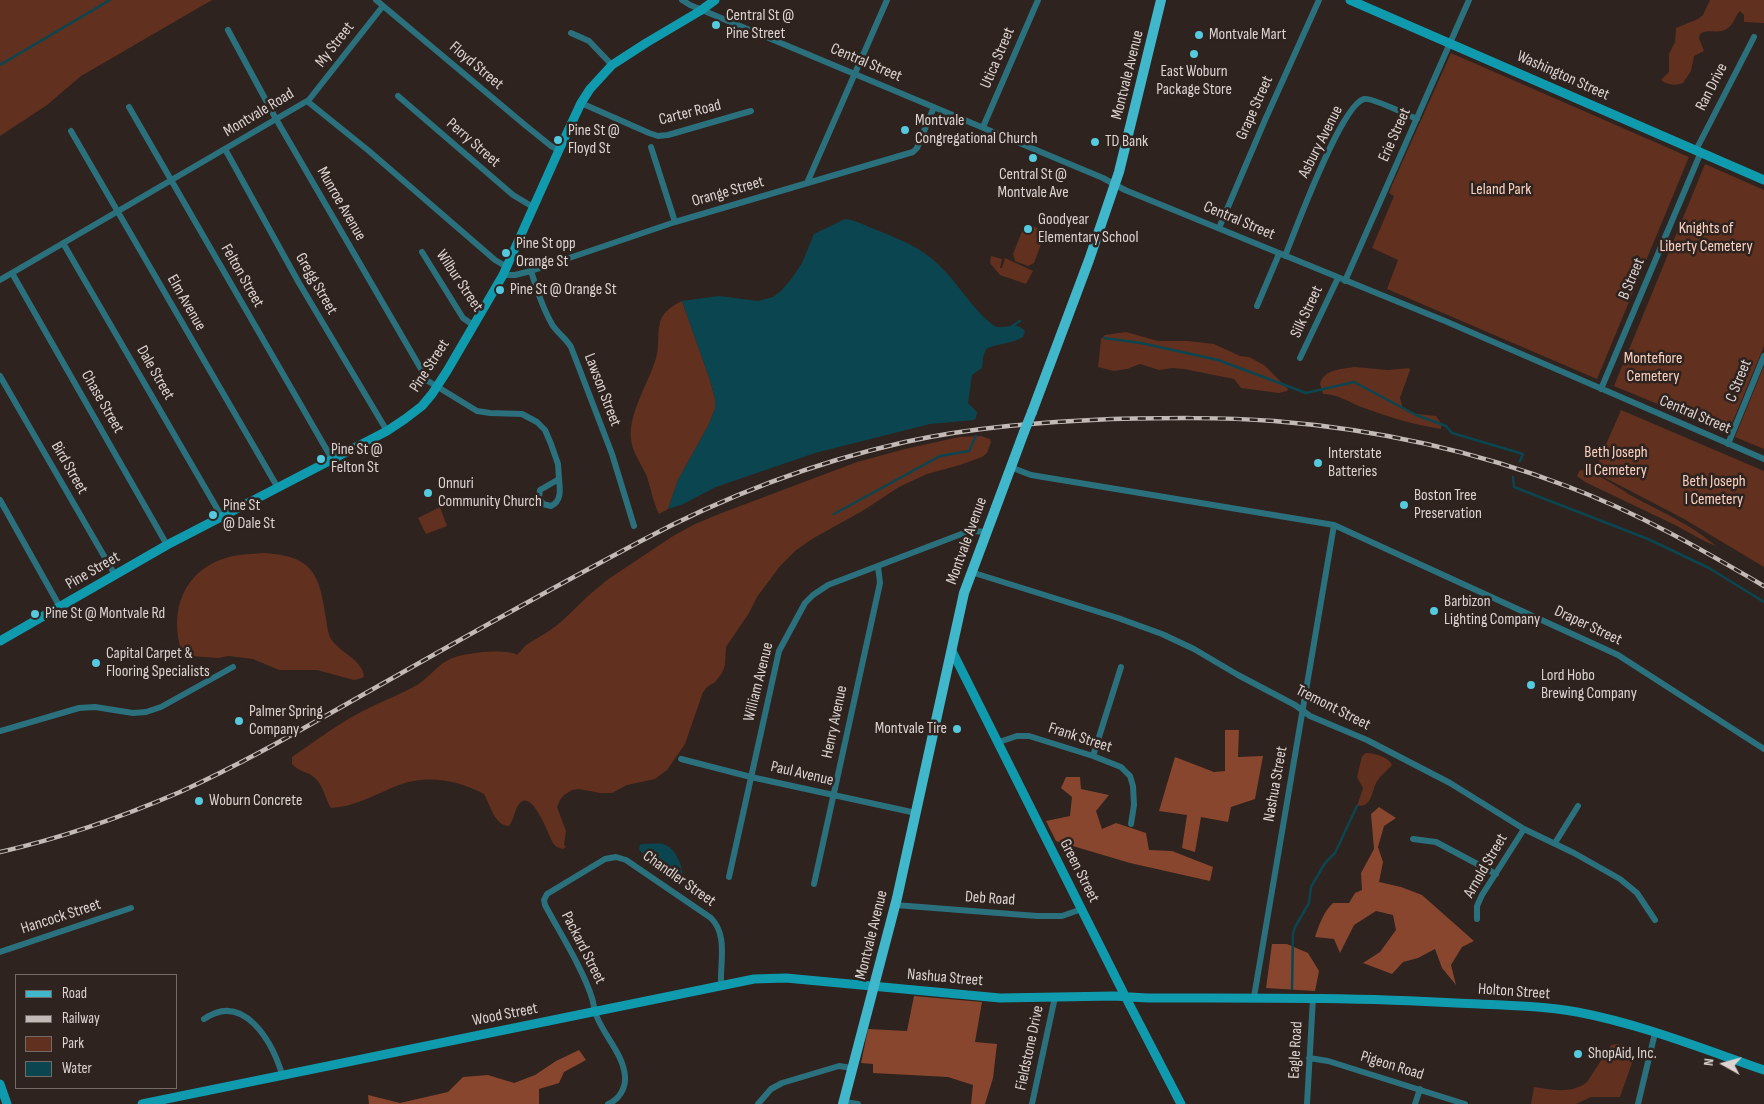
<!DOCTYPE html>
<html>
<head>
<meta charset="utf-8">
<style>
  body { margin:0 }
  #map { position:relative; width:1764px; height:1104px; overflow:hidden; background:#2e231e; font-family:"Sofia Sans Condensed",sans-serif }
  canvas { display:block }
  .legend { position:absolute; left:15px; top:974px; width:162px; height:115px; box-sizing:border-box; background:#2e231e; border:1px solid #746a66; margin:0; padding:6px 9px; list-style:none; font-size:15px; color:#ddd4d2 }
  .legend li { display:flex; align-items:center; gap:10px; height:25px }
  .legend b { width:25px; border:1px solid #746a66 }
  .north { position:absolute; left:1699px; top:1039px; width:50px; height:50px; -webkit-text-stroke:4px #2e231e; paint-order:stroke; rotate:277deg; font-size:14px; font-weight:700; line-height:20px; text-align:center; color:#ddd4d2 }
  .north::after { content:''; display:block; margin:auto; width:18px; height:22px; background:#ddd4d2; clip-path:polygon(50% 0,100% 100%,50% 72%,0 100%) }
</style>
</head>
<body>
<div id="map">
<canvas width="1764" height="1104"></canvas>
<ul class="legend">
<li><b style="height:6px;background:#40b7cb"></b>Road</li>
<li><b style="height:6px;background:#c3bab7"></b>Railway</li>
<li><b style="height:14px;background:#61301f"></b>Park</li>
<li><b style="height:14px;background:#0b4650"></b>Water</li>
</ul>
<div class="north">N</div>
</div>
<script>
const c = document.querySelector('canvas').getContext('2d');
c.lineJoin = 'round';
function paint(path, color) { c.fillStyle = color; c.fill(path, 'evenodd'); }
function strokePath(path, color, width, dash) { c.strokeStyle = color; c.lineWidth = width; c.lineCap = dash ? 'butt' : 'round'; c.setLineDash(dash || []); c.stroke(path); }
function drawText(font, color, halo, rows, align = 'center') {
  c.font = font + ' "Sofia Sans Condensed",sans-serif'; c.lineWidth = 5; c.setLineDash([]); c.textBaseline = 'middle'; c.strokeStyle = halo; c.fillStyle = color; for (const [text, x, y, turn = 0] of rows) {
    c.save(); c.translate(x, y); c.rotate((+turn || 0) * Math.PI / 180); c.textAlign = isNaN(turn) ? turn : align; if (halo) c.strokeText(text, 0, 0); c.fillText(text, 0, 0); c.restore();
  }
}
paint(new Path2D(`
  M0,0H212L81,76L47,105L0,136Z
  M1710,0H1764V23L1744,22V15L1740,11C1735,16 1734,24 1728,28C1719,35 1709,28 1700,34L1699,38L1704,51L1694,56L1691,71L1683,83C1676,86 1667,85 1661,80L1669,72V54L1675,42L1676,28L1698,19L1703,15Z
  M1451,53L1689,157L1597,379L1387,289L1398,260L1372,248L1394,196L1389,193L1392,185Z
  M1705,164L1764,190V346L1728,433L1614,386Z
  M1026,226C1033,225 1042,229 1044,236L1034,263L1028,266L1015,261L1013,254L1023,229Z
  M991,256L1002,259L1000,268H1002L1005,258L1033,271L1026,284L1000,275L990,263Z
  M682,301L710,380L715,399V409L708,426L678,480L668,509L659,514C653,502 651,489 647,477C642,464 632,453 631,439C628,414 649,382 656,358C660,345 656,330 662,317C667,309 674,305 682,301Z
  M1126,332L1158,341H1188L1214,344L1240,356L1249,357L1264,365L1288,389L1287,391L1279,393L1241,388L1234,379L1184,369L1172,368L1159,370L1140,364L1127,369L1114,371L1098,367L1101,339L1105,335Z
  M1764,366V449L1735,437Z
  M1355,367L1388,370L1409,368L1410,370L1400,398L1403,409L1410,413L1436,416L1441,423V429C1415,425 1388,417 1364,408C1350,403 1338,394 1323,394L1320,384C1324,369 1342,369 1355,367Z
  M1621,410L1764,471V567L1684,519L1594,472Z
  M981,436L990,439L991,442L987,453L982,457L960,465L927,474L899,487L864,510L812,539L795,551L780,566L757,597L749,613L726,647L725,665L722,673L715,682L707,687L703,692L685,744L667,770L655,779L627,785L612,793H600L579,789L572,790L564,795L560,800L557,807L566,831L564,845L566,847L563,849C559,848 556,847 553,843C549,836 532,787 519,804C514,811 514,820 509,826C495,826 490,805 484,794C456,779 424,774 394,787C372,796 356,806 331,808C325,799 324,787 316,779C310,772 299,772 292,764V757C318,739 343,720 373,706C387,699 403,693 417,685C429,678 437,665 450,659C464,653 505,648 517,655L526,645L549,631L561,622L588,596L607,580L673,536L695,524L719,514L857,462L905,449L959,437Z
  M1580,470C1595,471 1619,488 1632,496C1661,512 1691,524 1716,546L1706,542L1675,525L1585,482L1577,476Z
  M440,507L447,526L426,534L418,518Z
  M264,553C309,556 319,570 325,613C327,621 327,632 331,639C339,652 362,659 364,676L362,678L354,680L317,670H279L253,659L229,656L218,658L204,657L192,656L182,653C168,610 184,569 229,557C240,554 253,554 264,553Z
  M1366,753C1374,753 1389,757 1392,765C1388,770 1382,774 1378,780C1371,789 1374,807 1357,806L1363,788L1357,777L1362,756Z
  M1616,1044C1625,1044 1633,1048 1634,1057L1620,1097H1591L1576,1104H1531L1534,1087C1552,1090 1572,1094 1587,1082L1611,1045Z`), '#61301f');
paint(new Path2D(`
  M1225,730H1239L1238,757L1263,756L1255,799L1231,807L1228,822L1201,817L1195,852L1182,848L1187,815L1159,811L1175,757L1214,772L1225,771Z
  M1066,777H1080L1081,789L1109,795L1096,811L1102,829L1116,823L1146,833L1149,850L1172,851L1213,867L1210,881L1130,863L1056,841L1046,821L1070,816L1072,797L1061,788Z
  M1379,807L1396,818L1384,826L1378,847L1383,862L1379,882L1401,887L1422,895L1474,941L1462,947L1451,965L1456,985L1442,968L1435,949L1418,958L1403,962L1392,974L1363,963L1380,952L1396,930L1393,915L1376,911L1354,925L1340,953L1334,939L1315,937C1319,925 1324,911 1333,903H1349L1355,893L1362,890L1361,873L1374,849L1371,814Z
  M1272,944H1287L1308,953L1319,971L1315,991L1266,988Z
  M914,996L982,1002L975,1042L997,1044L993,1078L985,1104H971L973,1085L948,1077L873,1073V1064L861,1063L868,1029L907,1031Z
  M579,1050L586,1060L564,1072L559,1083L539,1089V1104H369L368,1095L400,1103L448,1092L463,1077L488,1075L514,1083L535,1075L556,1061Z`), '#89462e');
paint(new Path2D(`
  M845,219C855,220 864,225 874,229C899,239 923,248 942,268C960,286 973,310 993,325C1002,332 1015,319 1025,331L1023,337C1012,344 998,343 986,349L983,357L982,368L972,375L968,403L977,412L976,418L974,420L930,424L815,453L716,487L681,505L668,509L678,480L708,426L715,409V399L710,380L682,301L719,296L758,301L773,297L781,291L792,278L802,263L814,234Z
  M642,844C648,844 656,843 662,844C675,846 682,865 683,876L680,878L675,877L642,853L639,849L640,845Z`), '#0b4650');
strokePath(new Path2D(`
  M0,65L110,0
  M1012,326L1020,321
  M1104,338L1141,343L1218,360L1306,393L1354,382L1416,415L1446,426L1452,433L1523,454L1520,461
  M1513,477L1514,487L1648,539L1709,568L1764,602
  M834,514L940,456L969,451L976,436
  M1292,989L1293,934L1295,927L1309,903L1311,887L1325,863L1335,853L1357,806`), '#0b4650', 2.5);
strokePath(new Path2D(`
  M376,0L525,125L551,146L559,150
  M682,0L690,5L1103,178L1125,190L1445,321L1764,459
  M228,30L276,119L428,381L477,411L490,413L522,414L537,422L545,430L551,444L558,464L559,479L540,490L539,498L543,504L551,506C562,501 560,489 559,479
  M571,33L589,41L612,65
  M398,96L513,195L533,207
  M308,101L383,6
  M581,103L649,133L658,136L668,135L751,111
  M129,107L332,459
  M983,127L1038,0
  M71,131L278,488
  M651,147L675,222
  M225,149L299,283L387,431
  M1696,150L1754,37
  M807,183L887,0
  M1219,228L1265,120L1319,0
  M63,243L222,517
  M422,252L463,318L473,325
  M1285,256C1295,231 1341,105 1364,99C1371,97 1408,115 1417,119
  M531,271C537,290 543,309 553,326C559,334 567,340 571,347L612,454L634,526
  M12,273L167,545
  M503,275H515L531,271L675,222L913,152L917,148L934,107
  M0,280L307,101L369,151L495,260L507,267
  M1345,281L1469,0
  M1257,306L1279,254
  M1300,358L1338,278
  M0,376L115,575
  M1601,389L1701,152
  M1728,444L1764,356
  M1010,467L1031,475L1334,525L1254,997
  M0,500L60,607
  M1334,525L1618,655L1764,749
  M971,572L1118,618L1162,634L1194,649L1238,675L1295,705L1310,716L1367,740L1450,783L1524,829L1574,853L1620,879L1637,893L1655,920
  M0,731L79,708L95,707L133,713L146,712L161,707L233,667
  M999,742L1017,736H1029L1093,756L1121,767L1130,776L1133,786L1134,805L1131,824
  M1093,756L1121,667
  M681,759L751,777L916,813
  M1413,839L1436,842L1496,874
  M1555,843L1578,806
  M729,877L779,651L805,603L813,595L828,585L964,533L974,531L986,532
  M814,884L880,583L878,566
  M895,905L1037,916H1062L1082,909
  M1477,919V906L1482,895L1524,829
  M0,952L131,908
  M204,1019C244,991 272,1042 282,1074
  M1309,1058L1328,1061L1465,1104
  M844,1102L858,1104
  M608,1104C619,1100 626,1088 625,1076C623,1054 605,1037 597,1017C594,1011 594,1004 592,998C583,969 560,933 545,905L544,900L547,894L605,859L616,857L626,860L711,918C728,935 720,962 721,984
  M758,1104L771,1089L782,1083L839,1066L852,1068
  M1032,1104L1055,997
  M1307,1104L1313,998
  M1415,1104L1420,1089
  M1638,1104L1655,1033`), '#2b707d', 6);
strokePath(new Path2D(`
  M1350,0L1764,180
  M0,641L167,545L387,431L405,419L422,406L432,394L447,371L503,275L559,150L581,103L590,89L612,65L646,43L700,11L715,0
  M952,651L1125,996L1181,1104
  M0,1084L7,1104
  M142,1104L754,979L786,978L1000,998L1114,996L1147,998C1250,998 1353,997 1456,1003C1496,1005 1537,1005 1577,1012C1641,1024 1703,1049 1764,1070`), '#109aae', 9);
strokePath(new Path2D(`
  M1032,412L1089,260L1119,172L1161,0
  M843,1104L897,898L964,593L1024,432`), '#40b7cb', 10);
const rail = new Path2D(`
  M0,852C62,838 122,817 180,792C255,758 326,715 398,675C477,630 558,585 639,542C723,497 812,463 905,442C973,427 1043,422 1112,419C1166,418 1220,417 1274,421C1374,429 1475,451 1569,487C1638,513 1701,549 1764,586`);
strokePath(rail, '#c3bab7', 4.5);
strokePath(rail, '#2e231e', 2.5, [8]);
strokePath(new Path2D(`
  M1024,432L1032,412`), '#40b7cb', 10);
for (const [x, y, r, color] of [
  [716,25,5,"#55cadf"],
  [1199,35,5,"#55cadf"],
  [1194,54,5,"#55cadf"],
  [905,130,5,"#55cadf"],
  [558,140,5,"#55cadf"],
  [1095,142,5,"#55cadf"],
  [1033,158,5,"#55cadf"],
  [1028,229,5,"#55cadf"],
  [506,253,5,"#55cadf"],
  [500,290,5,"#55cadf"],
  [321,459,5,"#55cadf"],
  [1318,463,5,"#55cadf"],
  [428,493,5,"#55cadf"],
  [1404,505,5,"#55cadf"],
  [213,515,5,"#55cadf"],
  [1434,611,5,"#55cadf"],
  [35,614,5,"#55cadf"],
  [96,663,5,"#55cadf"],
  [1531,685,5,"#55cadf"],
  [239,721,5,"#55cadf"],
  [957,729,5,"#55cadf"],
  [199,801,5,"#55cadf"],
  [1578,1054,5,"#55cadf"]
]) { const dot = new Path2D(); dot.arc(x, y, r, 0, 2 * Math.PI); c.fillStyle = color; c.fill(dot); strokePath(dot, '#2e231e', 2); }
drawText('16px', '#ddd4d2', '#2e231e', [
  ["Central St @",726,16],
  ["Pine Street",726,34],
  ["Montvale Mart",1209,35],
  ["East Woburn",1194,72,"center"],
  ["Package Store",1194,90,"center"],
  ["Montvale",915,121],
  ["Congregational Church",915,139],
  ["Pine St @",568,131],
  ["Floyd St",568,149],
  ["TD Bank",1105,142],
  ["Central St @",1033,175,"center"],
  ["Montvale Ave",1033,193,"center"],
  ["Goodyear",1038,220],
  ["Elementary School",1038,238],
  ["Pine St opp",516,244],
  ["Orange St",516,262],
  ["Pine St @ Orange St",510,290],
  ["Pine St @",331,450],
  ["Felton St",331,468],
  ["Interstate",1328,454],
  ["Batteries",1328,472],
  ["Onnuri",438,484],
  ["Community Church",438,502],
  ["Boston Tree",1414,496],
  ["Preservation",1414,514],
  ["Pine St",223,506],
  ["@ Dale St",223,524],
  ["Barbizon",1444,602],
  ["Lighting Company",1444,620],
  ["Pine St @ Montvale Rd",45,614],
  ["Capital Carpet &",106,654],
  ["Flooring Specialists",106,672],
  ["Lord Hobo",1541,676],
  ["Brewing Company",1541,694],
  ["Palmer Spring",249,712],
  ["Company",249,730],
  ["Montvale Tire",947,729,"right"],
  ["Woburn Concrete",209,801],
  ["ShopAid, Inc.",1588,1054]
], 'left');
drawText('16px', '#ddd4d2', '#2e231e', [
  ["My Street",335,45,-52],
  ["Utica Street",998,58,-67],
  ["Central Street",866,63,23],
  ["Floyd Street",476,66,40],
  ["Montvale Avenue",1128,75,-76],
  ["Washington Street",1563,76,24],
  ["Ran Drive",1712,87,-63],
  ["Grape Street",1255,108,-66],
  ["Montvale Road",259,113,-31],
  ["Carter Road",690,113,-14],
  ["Erie Street",1395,135,-66],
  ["Asbury Avenue",1321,142,-63],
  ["Perry Street",473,143,41],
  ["Orange Street",728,192,-16],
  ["Munroe Avenue",341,204,60],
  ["Central Street",1239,221,23],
  ["Felton Street",242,276,60],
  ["B Street",1632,279,-67],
  ["Wilbur Street",459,281,56],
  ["Gregg Street",316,284,60],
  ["Elm Avenue",186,303,60],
  ["Silk Street",1307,312,-65],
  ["Pine Street",430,366,-57],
  ["Dale Street",155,373,60],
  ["C Street",1739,381,-68],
  ["Lawson Street",602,390,69],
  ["Chase Street",102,402,60],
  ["Central Street",1695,415,23],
  ["Bird Street",69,468,60],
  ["Montvale Avenue",967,541,-70],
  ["Pine Street",93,571,-30],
  ["Draper Street",1588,626,25],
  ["William Avenue",759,682,-76],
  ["Tremont Street",1333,708,27],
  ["Henry Avenue",835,722,-78],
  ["Frank Street",1080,738,18],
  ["Paul Avenue",802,774,13],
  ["Nashua Street",1276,784,-80],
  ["Arnold Street",1486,866,-60],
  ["Green Street",1079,871,63],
  ["Chandler Street",679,879,35],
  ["Deb Road",990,899,4],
  ["Hancock Street",61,917,-18],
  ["Montvale Avenue",872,935,-76],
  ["Packard Street",583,948,63],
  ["Nashua Street",945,978,5],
  ["Holton Street",1514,992,4],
  ["Wood Street",505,1015,-11],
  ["Fieldstone Drive",1030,1048,-78],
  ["Eagle Road",1296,1050,-87],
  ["Pigeon Road",1392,1066,17]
]);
drawText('16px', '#fbd2c3', '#2e231e', [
  ["Leland Park",1501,190],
  ["Knights of",1706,229],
  ["Liberty Cemetery",1706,247],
  ["Montefiore",1653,359],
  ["Cemetery",1653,377],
  ["Beth Joseph",1616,453],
  ["II Cemetery",1616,471],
  ["Beth Joseph",1714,482],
  ["I Cemetery",1714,500]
]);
</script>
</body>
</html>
